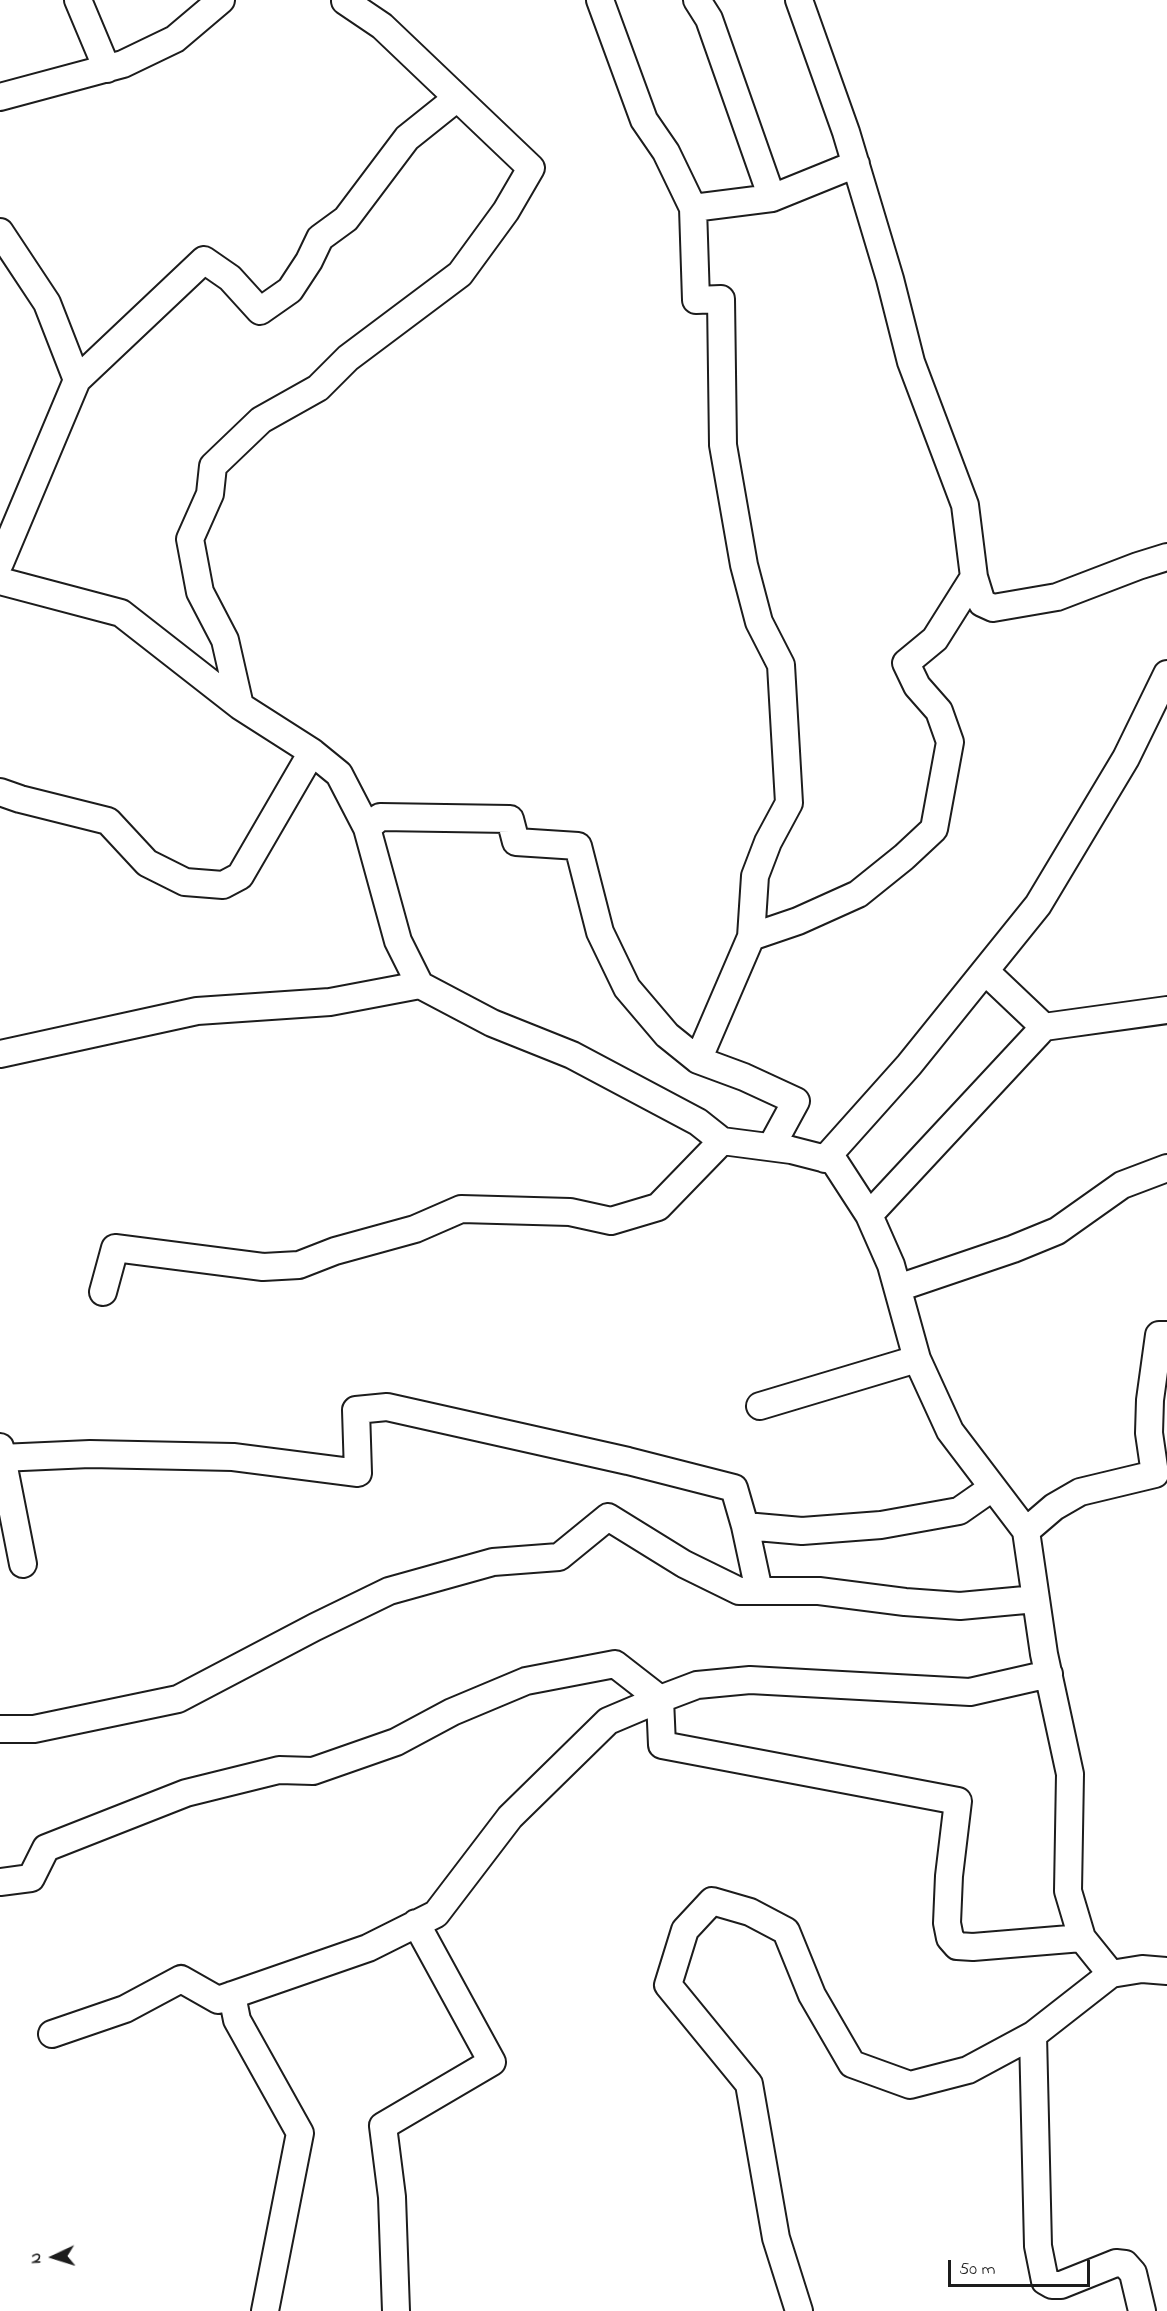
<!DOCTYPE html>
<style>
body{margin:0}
#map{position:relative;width:1167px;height:2311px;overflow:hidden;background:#fff;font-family:"Indie Flower",sans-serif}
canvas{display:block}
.north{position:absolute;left:24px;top:2227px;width:60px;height:60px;-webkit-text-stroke:4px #fff;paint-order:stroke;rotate:266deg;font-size:16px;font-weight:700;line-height:24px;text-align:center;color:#1c1c1c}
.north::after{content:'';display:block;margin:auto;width:21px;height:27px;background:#1c1c1c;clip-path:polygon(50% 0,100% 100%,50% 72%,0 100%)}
.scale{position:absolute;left:948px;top:2260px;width:142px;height:27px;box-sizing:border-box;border:3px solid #1c1c1c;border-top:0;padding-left:8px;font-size:18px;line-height:21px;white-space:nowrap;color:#1c1c1c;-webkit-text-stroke:4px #fff;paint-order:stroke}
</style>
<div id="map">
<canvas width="1167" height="2311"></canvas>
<div class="north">N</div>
<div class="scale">50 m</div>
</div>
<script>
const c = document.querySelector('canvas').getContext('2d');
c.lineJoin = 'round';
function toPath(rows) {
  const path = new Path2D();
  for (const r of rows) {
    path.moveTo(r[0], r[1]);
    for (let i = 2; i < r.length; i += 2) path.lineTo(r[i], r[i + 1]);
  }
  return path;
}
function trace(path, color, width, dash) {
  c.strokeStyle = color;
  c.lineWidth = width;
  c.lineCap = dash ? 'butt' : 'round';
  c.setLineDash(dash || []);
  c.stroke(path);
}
const minor = toPath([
 [78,0,107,69],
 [600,0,644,120,666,152,693,208,772,198],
 [697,0,709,19,772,198,856,164],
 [799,0,846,132,890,279,911,362,965,505,974,577,982,603,993,608,1057,597,1138,566,1167,557],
 [0,97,123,64,175,39,221,0],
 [693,208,696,300,721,299,723,445,744,565,759,622,781,665,789,803,768,842,755,876,751,937,698,1060],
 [0,232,47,303,77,380,0,563],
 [77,380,204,260,230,278,260,311,290,290,309,261,320,238,346,219,407,138,457,98],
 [0,581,121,613,240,706,312,752],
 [240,706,225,640,200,592,190,539,210,494,213,466,261,420,318,388,348,358,460,274,506,211,531,168,382,26,345,1],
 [0,792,20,799,108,821,147,863,185,882,223,885,240,876,312,752,339,774,367,828,398,941,420,985,492,1023,572,1055,698,1122,722,1141,791,1150,834,1161,869,1215,891,1265,917,1359,950,1431,1026,1531,1044,1654,1070,1774,1068,1891,1082,1938,1111,1974,1142,1969,1167,1971],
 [367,828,380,817,510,819,516,842,578,846,600,932,627,988,667,1035,698,1060,744,1077,796,1101,771,1147],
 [751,937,798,921,858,894,904,857,934,829,950,742,939,711,917,686,906,663,935,639,974,577],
 [985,971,1044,1027],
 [0,1054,197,1011,330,1002,420,985],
 [825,1159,909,1065,1038,905,1126,758,1167,674],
 [869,1215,1044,1027,1167,1010],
 [898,1288,1013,1249,1057,1231,1122,1185,1167,1168],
 [103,1292,115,1248,263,1267,299,1265,335,1251,415,1229,461,1209,570,1212,611,1221,658,1207,722,1141],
 [760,1406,917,1359],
 [0,1447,23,1564],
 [0,1458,90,1454,233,1457,358,1473,356,1410,387,1407,628,1461,734,1488,745,1526],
 [1026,1531,1054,1507,1080,1492,1155,1474,1149,1433,1150,1400,1159,1335,1167,1335],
 [759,1591,745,1526,802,1531,881,1525,959,1511,992,1488],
 [0,1729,34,1729,178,1699,315,1627,389,1591,493,1562,559,1557,608,1517,684,1564,739,1591,819,1591,905,1602,960,1606,1036,1599],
 [0,1882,31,1878,46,1848,186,1793,279,1770,313,1771,396,1742,452,1712,526,1681,615,1664,660,1699,697,1685,750,1680,970,1692,1049,1674],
 [232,1995,237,2020,300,2133,265,2311],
 [52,2034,125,2009,181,1979,218,2000,368,1948,436,1914,510,1817,608,1721,660,1699,662,1745,958,1801,949,1876,947,1923,950,1938,957,1946,973,1947,1082,1938],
 [1033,2035,1038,2246,1045,2281,1052,2285,1061,2285,1116,2263,1125,2264,1133,2273,1142,2311],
 [396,2311,392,2197,383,2126,492,2062,416,1923],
 [799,2311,776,2238,749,2084,668,1985,685,1930,712,1901,750,1912,786,1931,812,1995,852,2064,910,2085,968,2070,1033,2035,1111,1974]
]);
trace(minor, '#1c1c1c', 30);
trace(minor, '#fff', 26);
</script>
